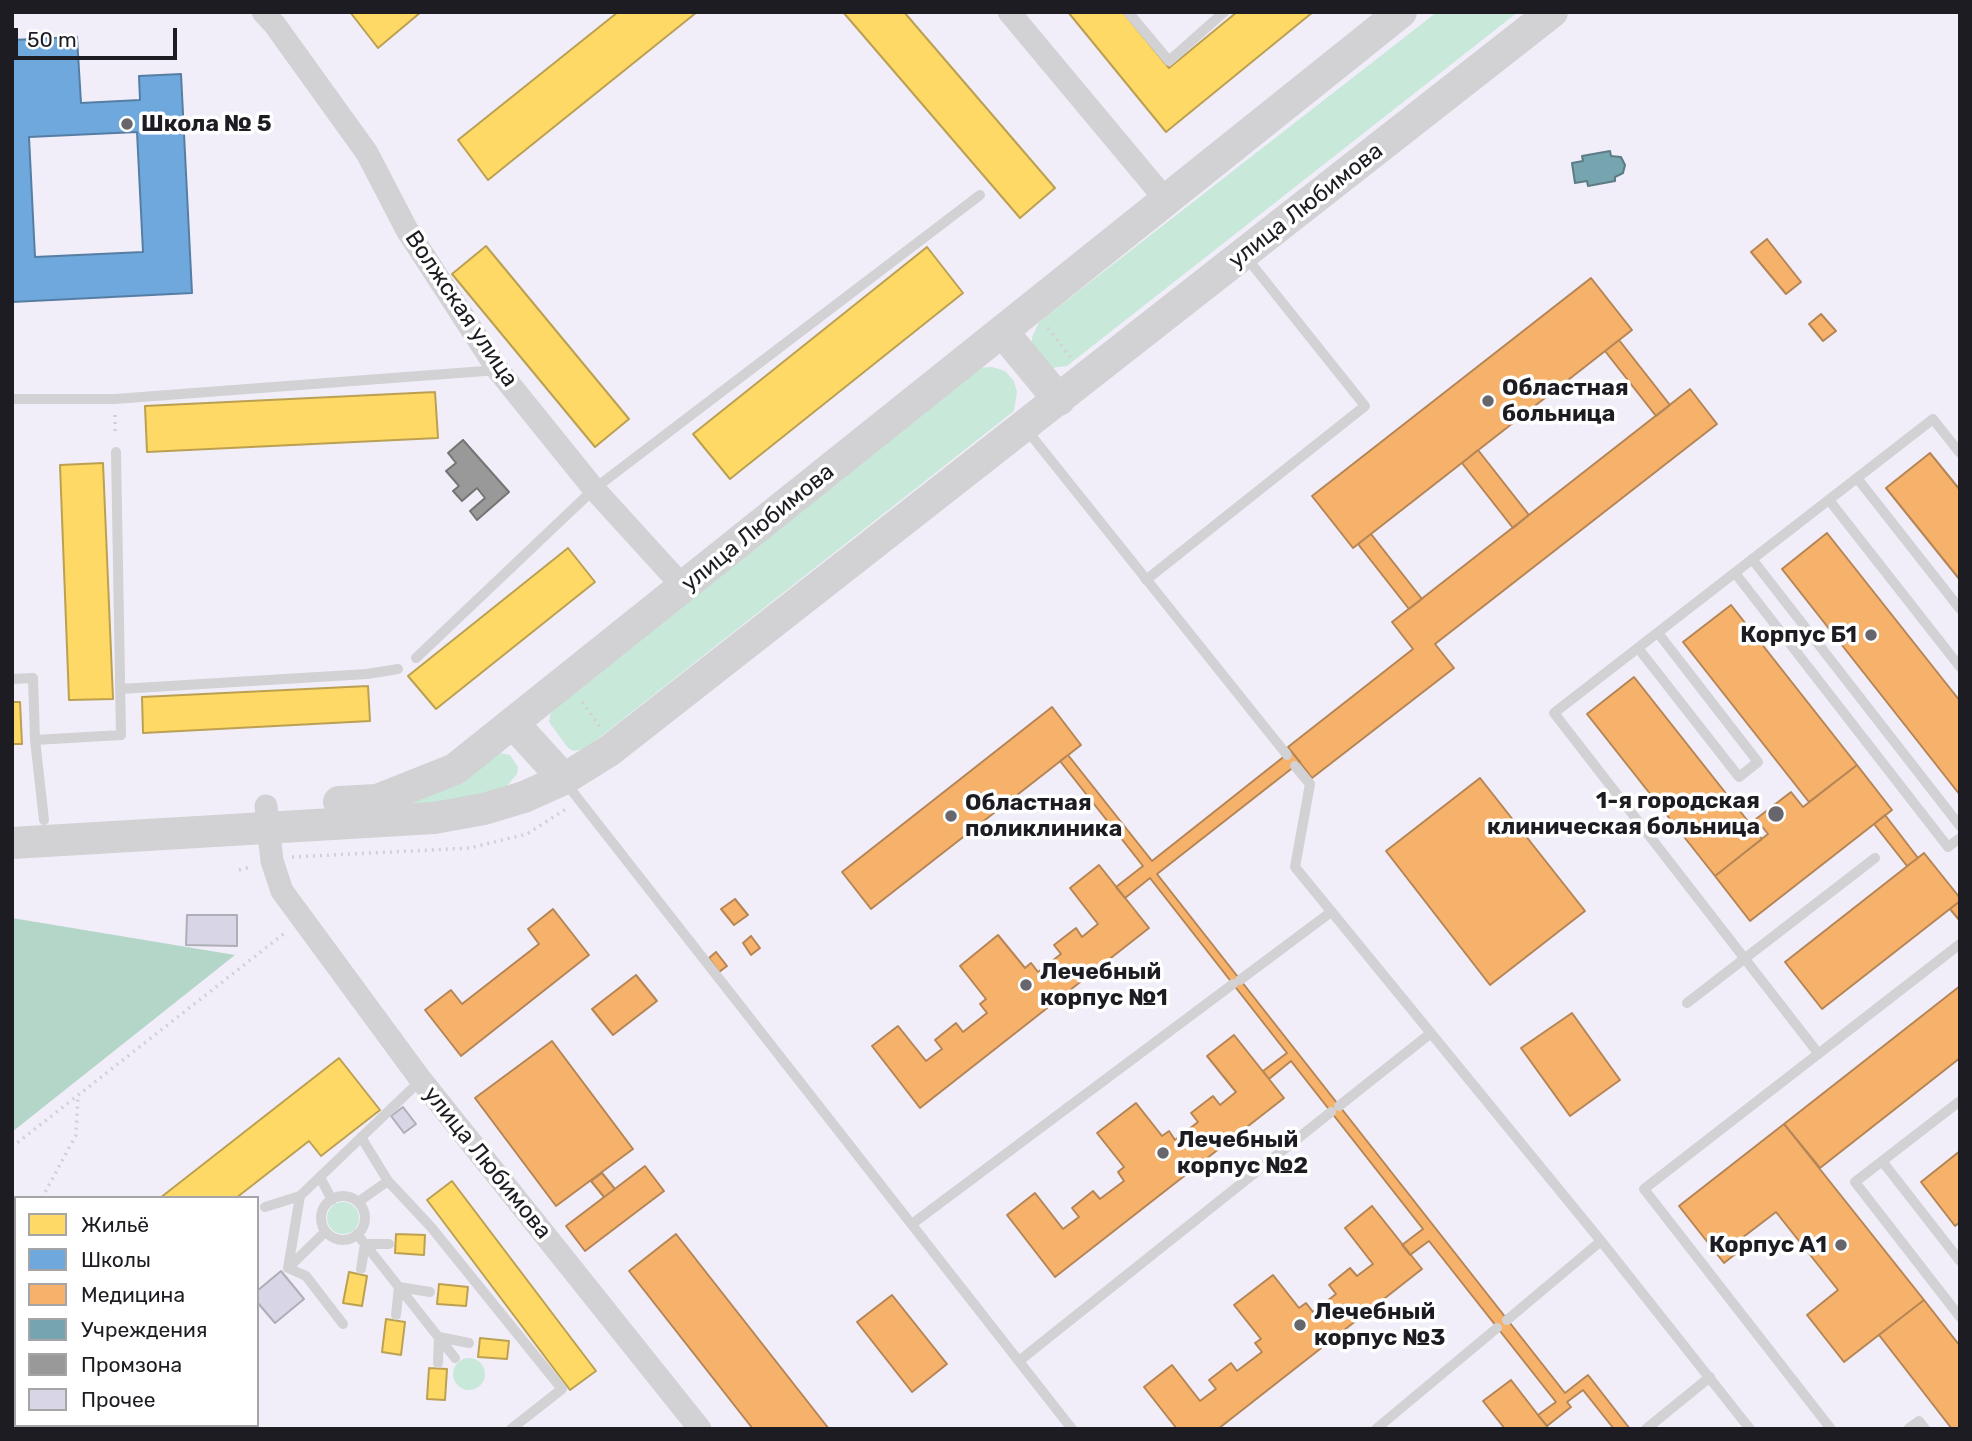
<!DOCTYPE html>
<meta charset="utf-8">
<style>
body{margin:0}
#map{position:relative;width:1972px;height:1441px;overflow:hidden;background:#f1eef9;font-family:Rubik,sans-serif}
canvas{display:block}
.frame{position:absolute;inset:0;border:14px solid #1d1c22;pointer-events:none}
.legend{position:absolute;left:14px;top:1196px;width:245px;height:231px;box-sizing:border-box;background:#fff;border:2px solid #a5a4a7;margin:0;padding:9px 12px;list-style:none;font-size:21px;color:#1d1c22}
.legend li{display:flex;align-items:center;gap:14px;height:35px}
.legend b{width:35px;border:2px solid #a5a4a7}
.scale{position:absolute;left:14px;top:28px;width:163px;height:32px;box-sizing:border-box;border:4px solid #1d1c22;border-top:0;padding-left:9px;font-size:21px;line-height:24px;white-space:nowrap;color:#1d1c22;-webkit-text-stroke:5px #fff;paint-order:stroke}
</style>
<div id="map">
<canvas width="1972" height="1441"></canvas>
<div class="frame"></div>
<ul class="legend">
<li><b style="height:19px;background:#ffd966"></b>Жильё</li>
<li><b style="height:19px;background:#6fa8dc"></b>Школы</li>
<li><b style="height:19px;background:#f6b26b"></b>Медицина</li>
<li><b style="height:19px;background:#76a5af"></b>Учреждения</li>
<li><b style="height:19px;background:#999"></b>Промзона</li>
<li><b style="height:19px;background:#d7d5e6"></b>Прочее</li>
</ul>
<div class="scale">50 m</div>
</div>
<script>
const c = document.querySelector('canvas').getContext('2d');
c.lineJoin = 'round';
function fillPath(path, color) {
  c.fillStyle = color;
  c.fill(path, 'evenodd');
}
function toPath(rows) {
  const path = new Path2D();
  for (const r of rows) {
    if (r.length === 3) {
      path.moveTo(r[0] + r[2], r[1]);
      path.arc(r[0], r[1], r[2], 0, 2 * Math.PI);
      continue;
    }
    path.moveTo(r[0], r[1]);
    for (let i = 2; i < r.length; i += 2) path.lineTo(r[i], r[i + 1]);
  }
  return path;
}
function trace(path, color, width, dash) {
  c.strokeStyle = color;
  c.lineWidth = width;
  c.lineCap = dash ? 'butt' : 'round';
  c.setLineDash(dash || []);
  c.stroke(path);
}
function write(font, color, halo, rows, align = 'center') {
  c.font = font + ' Rubik,sans-serif';
  c.lineWidth = 7;
  c.setLineDash([]);
  c.textBaseline = 'middle';
  c.strokeStyle = halo;
  c.fillStyle = color;
  for (const [text, x, y, turn = 0] of rows) {
    c.save();
    c.translate(x, y);
    c.rotate((+turn || 0) * Math.PI / 180);
    c.textAlign = isNaN(turn) ? turn : align;
    if (halo) c.strokeText(text, 0, 0);
    c.fillText(text, 0, 0);
    c.restore();
  }
}
fillPath(toPath([
 [1437,12,1518,12,1067,366,1051,368,1032,353,1032,337,1039,322],
 [992,367,1005,371,1014,381,1017,392,1014,411,585,749,573,751,568,748,549,722,550,715,554,708,980,368],
 [501,753,510,755,518,767,517,774,505,788,495,794,400,808,492,755],
 [343,1218,16],
 [469,1374,16]
]), '#c8e8da');
fillPath(toPath([
 [12,918,235,955,12,1132],
 [16,1199,16,1425,256,1425,260,1429,12,1429,12,1202]
]), '#b3d6c8');
const homes = toPath([
 [350,12,421,12,378,48,350,12],
 [618,12,697,12,488,180,458,140,618,12],
 [843,12,904,12,1055,188,1020,218,843,12],
 [1068,12,1123,12,1169,68,1237,12,1313,12,1166,132,1068,12],
 [486,246,629,419,595,447,452,274,486,246],
 [927,247,963,293,730,479,693,434,927,247],
 [435,392,438,438,147,452,145,406,435,392],
 [103,463,113,699,69,700,60,465,103,463],
 [568,548,595,582,436,709,408,676,568,548],
 [368,686,370,721,143,733,142,697,368,686],
 [12,702,20,702,22,744,12,744,12,702],
 [339,1058,380,1110,321,1156,309,1141,236,1198,160,1198,339,1058],
 [452,1181,596,1371,570,1390,427,1200,452,1181],
 [396,1234,425,1235,424,1255,395,1253,396,1234],
 [349,1272,367,1276,362,1306,343,1303,349,1272],
 [439,1284,468,1287,466,1306,437,1304,439,1284],
 [386,1319,405,1322,401,1355,382,1352,386,1319],
 [480,1338,509,1341,507,1359,478,1357,480,1338],
 [429,1368,447,1369,445,1400,427,1399,429,1368]
]);
fillPath(homes, '#ffd966');
trace(homes, '#bba052', 2);
const schools = toPath([
 [77,37,81,103,140,100,139,76,181,74,192,293,12,302,12,40,77,37],
 [137,132,143,252,35,257,29,137,137,132]
]);
fillPath(schools, '#6fa8dc');
trace(schools, '#567ea4', 2);
const health = toPath([
 [1767,239,1801,282,1786,294,1751,252,1767,239],
 [1591,278,1632,330,1353,548,1312,496,1591,278],
 [1821,314,1836,331,1823,341,1809,324,1821,314],
 [1619,340,1670,405,1656,416,1605,351,1619,340],
 [1690,389,1717,424,1435,644,1454,668,1312,778,1288,747,1413,649,1392,622,1690,389],
 [1478,450,1529,515,1513,528,1462,463,1478,450],
 [1930,453,1960,490,1960,580,1886,488,1930,453],
 [1827,533,1960,701,1960,795,1782,569,1827,533],
 [1371,534,1422,599,1409,609,1358,544,1371,534],
 [1731,605,1857,765,1809,802,1683,642,1731,605],
 [1634,677,1762,839,1715,876,1587,714,1634,677],
 [1052,707,1081,745,871,909,842,872,1052,707],
 [1291,751,1300,762,1157,874,1565,1393,1588,1375,1630,1429,1614,1429,1583,1390,1567,1402,1571,1407,1547,1426,1538,1415,1556,1402,1429,1241,1410,1255,1402,1245,1423,1229,1291,1061,1269,1079,1263,1071,1287,1053,1150,878,1125,898,1116,887,1143,866,1060,761,1068,755,1152,861,1291,751],
 [1857,765,1892,810,1750,921,1715,876,1768,834,1756,819,1791,792,1803,807,1857,765],
 [1480,778,1585,911,1490,985,1386,851,1480,778],
 [1885,815,1918,858,1907,866,1874,824,1885,815],
 [1924,853,1960,898,1960,901,1822,1009,1785,962,1924,853],
 [1099,865,1149,928,920,1108,872,1046,898,1026,926,1061,942,1049,935,1040,956,1023,963,1032,987,1013,980,1004,986,999,960,966,998,935,1025,968,1031,963,1038,972,1061,954,1054,945,1076,928,1082,937,1098,924,1070,888,1099,865],
 [735,899,748,915,734,925,721,909,735,899],
 [1960,901,1960,921,1950,909,1960,901],
 [553,909,589,955,461,1056,425,1010,451,990,462,1004,539,944,528,929,553,909],
 [751,936,760,948,751,955,743,943,751,936],
 [716,952,727,966,719,972,709,958,716,952],
 [636,975,657,1001,613,1035,592,1009,636,975],
 [1960,986,1960,1058,1820,1168,1784,1124,1960,986],
 [1572,1013,1620,1080,1570,1116,1521,1048,1572,1013],
 [1234,1035,1284,1098,1055,1277,1007,1215,1035,1193,1063,1229,1079,1217,1072,1208,1093,1191,1100,1199,1124,1181,1118,1172,1124,1167,1097,1133,1136,1103,1162,1136,1169,1131,1175,1140,1198,1122,1191,1113,1213,1096,1220,1105,1236,1092,1207,1056,1234,1035],
 [552,1041,633,1149,556,1206,475,1098,552,1041],
 [1784,1124,1924,1300,1844,1362,1807,1315,1838,1290,1776,1212,1738,1241,1743,1248,1724,1263,1679,1206,1784,1124],
 [1960,1151,1960,1222,1955,1226,1921,1182,1960,1151],
 [645,1166,664,1191,585,1251,566,1226,645,1166],
 [602,1173,615,1189,604,1197,591,1181,602,1173],
 [1372,1206,1422,1269,1218,1429,1177,1429,1144,1387,1172,1365,1200,1401,1216,1389,1209,1380,1231,1363,1237,1371,1262,1352,1255,1343,1261,1339,1234,1305,1273,1275,1299,1308,1306,1303,1313,1312,1336,1294,1329,1285,1350,1268,1357,1276,1373,1264,1345,1228,1372,1206],
 [676,1234,829,1429,753,1429,629,1271,676,1234],
 [892,1295,947,1364,912,1392,857,1322,892,1295],
 [1924,1300,1960,1346,1960,1429,1952,1429,1879,1335,1924,1300],
 [1511,1380,1538,1415,1549,1429,1505,1429,1483,1401,1511,1380]
]);
fillPath(health, '#f6b26b');
trace(health, '#b58555', 2);
const public = toPath([
 [1610,151,1611,156,1621,157,1625,165,1623,173,1615,177,1615,181,1588,186,1587,181,1575,183,1572,163,1583,161,1582,156,1610,151]
]);
fillPath(public, '#76a5af');
trace(public, '#5b7c85', 2);
const industry = toPath([
 [463,440,509,492,477,520,470,511,485,498,477,488,462,501,453,491,459,486,446,471,456,463,448,453,463,440]
]);
fillPath(industry, '#999');
trace(industry, '#747475', 2);
const building = toPath([
 [187,915,237,915,237,946,186,945,187,915],
 [403,1107,416,1124,404,1133,391,1116,403,1107],
 [281,1271,304,1299,275,1323,257,1302,257,1291,281,1271]
]);
fillPath(building, '#d7d5e6');
trace(building, '#afaeb6', 2);
trace(toPath([
 [1048,328,1071,358],
 [115,415,115,436],
 [582,702,600,727],
 [292,857,470,848,527,834,566,809],
 [239,870,251,867],
 [12,1147,286,932],
 [42,1198,76,1135,78,1096],
 [12,1250,16,1247],
 [147,1425,150,1429]
]), '#d1d0d4', 3.5, [2, 5]);
trace(toPath([
 [1128,12,1169,61,1224,12],
 [12,399,115,399,498,370],
 [1026,429,1287,755],
 [1857,478,1960,609],
 [1829,500,1960,667],
 [1752,559,1960,826],
 [1735,573,1948,847,1960,838],
 [1146,580,1365,406,1246,257],
 [1638,648,1739,777,1758,762,1658,633],
 [416,658,594,489,980,195],
 [12,679,33,678,35,740,44,820],
 [120,689,367,674,398,669],
 [35,740,121,735,116,452],
 [1295,766,1310,784,1295,867,1601,1241,1750,1429],
 [565,782,1072,1429],
 [1240,980,1331,912],
 [1687,1003,1875,858],
 [1818,1053,1554,713,1933,419,1960,453],
 [1960,1101,1855,1182,1960,1317],
 [1339,1106,1431,1033],
 [361,1137,388,1181,431,1227,562,1389,511,1429],
 [1882,1161,1960,1261],
 [320,1177,332,1200],
 [300,1196,288,1268,306,1276,343,1324],
 [343,1218,22],
 [358,1202,388,1181],
 [265,1207,300,1196,421,1080],
 [912,1224,1233,984],
 [357,1234,455,1358],
 [288,1268,325,1232],
 [361,1269,365,1244,389,1244],
 [396,1315,399,1287,430,1292],
 [1507,1320,1601,1241],
 [1019,1361,1331,1112],
 [438,1363,439,1337,469,1343],
 [1376,1429,1497,1328],
 [1646,1429,1710,1377],
 [1831,1429,1644,1189,1960,944],
 [1908,1429,1919,1421,1925,1429]
]), '#d2d1d4', 10);
trace(toPath([
 [263,12,275,25,367,153,407,230,498,370,594,489,676,579,682,589],
 [1009,12,1166,200],
 [266,806,272,861,282,891,421,1080,700,1429]
]), '#d2d1d4', 23);
trace(toPath([
 [1002,331,1059,400],
 [513,723,564,779],
 [339,802,377,800,455,769,1401,12],
 [12,843,434,818,484,809,524,797,564,779,609,751,1552,12]
]), '#d2d1d4', 32);
for (const [x, y, r, color] of [
 [127,124,7,"#67666d"],
 [1488,401,7,"#67666d"],
 [1871,635,7,"#67666d"],
 [1776,814,9,"#67666d"],
 [951,816,7,"#67666d"],
 [1026,985,7,"#67666d"],
 [1163,1153,7,"#67666d"],
 [1841,1245,7,"#67666d"],
 [1300,1325,7,"#67666d"]
]) {
  const dot = new Path2D();
  dot.arc(x, y, r, 0, 2 * Math.PI);
  c.fillStyle = color;
  c.fill(dot);
  trace(dot, '#fff', 2.5);
}
write('bold 23px', '#1d1c22', '#fff', [
 ["Школа № 5",141,124],
 ["Областная",1502,388],
 ["больница",1502,414],
 ["Корпус Б1",1857,635,"right"],
 ["1-я городская",1760,801,"right"],
 ["клиническая больница",1760,827,"right"],
 ["Областная",965,803],
 ["поликлиника",965,829],
 ["Лечебный",1040,972],
 ["корпус №1",1040,998],
 ["Лечебный",1177,1140],
 ["корпус №2",1177,1166],
 ["Корпус А1",1827,1245,"right"],
 ["Лечебный",1314,1312],
 ["корпус №3",1314,1338]
], 'left');
write('23px', '#1d1c22', '#fff', [
 ["улица Любимова",1306,206,-38],
 ["Волжская улица",461,309,56],
 ["улица Любимова",758,528,-39],
 ["улица Любимова",487,1163,51]
]);
</script>
